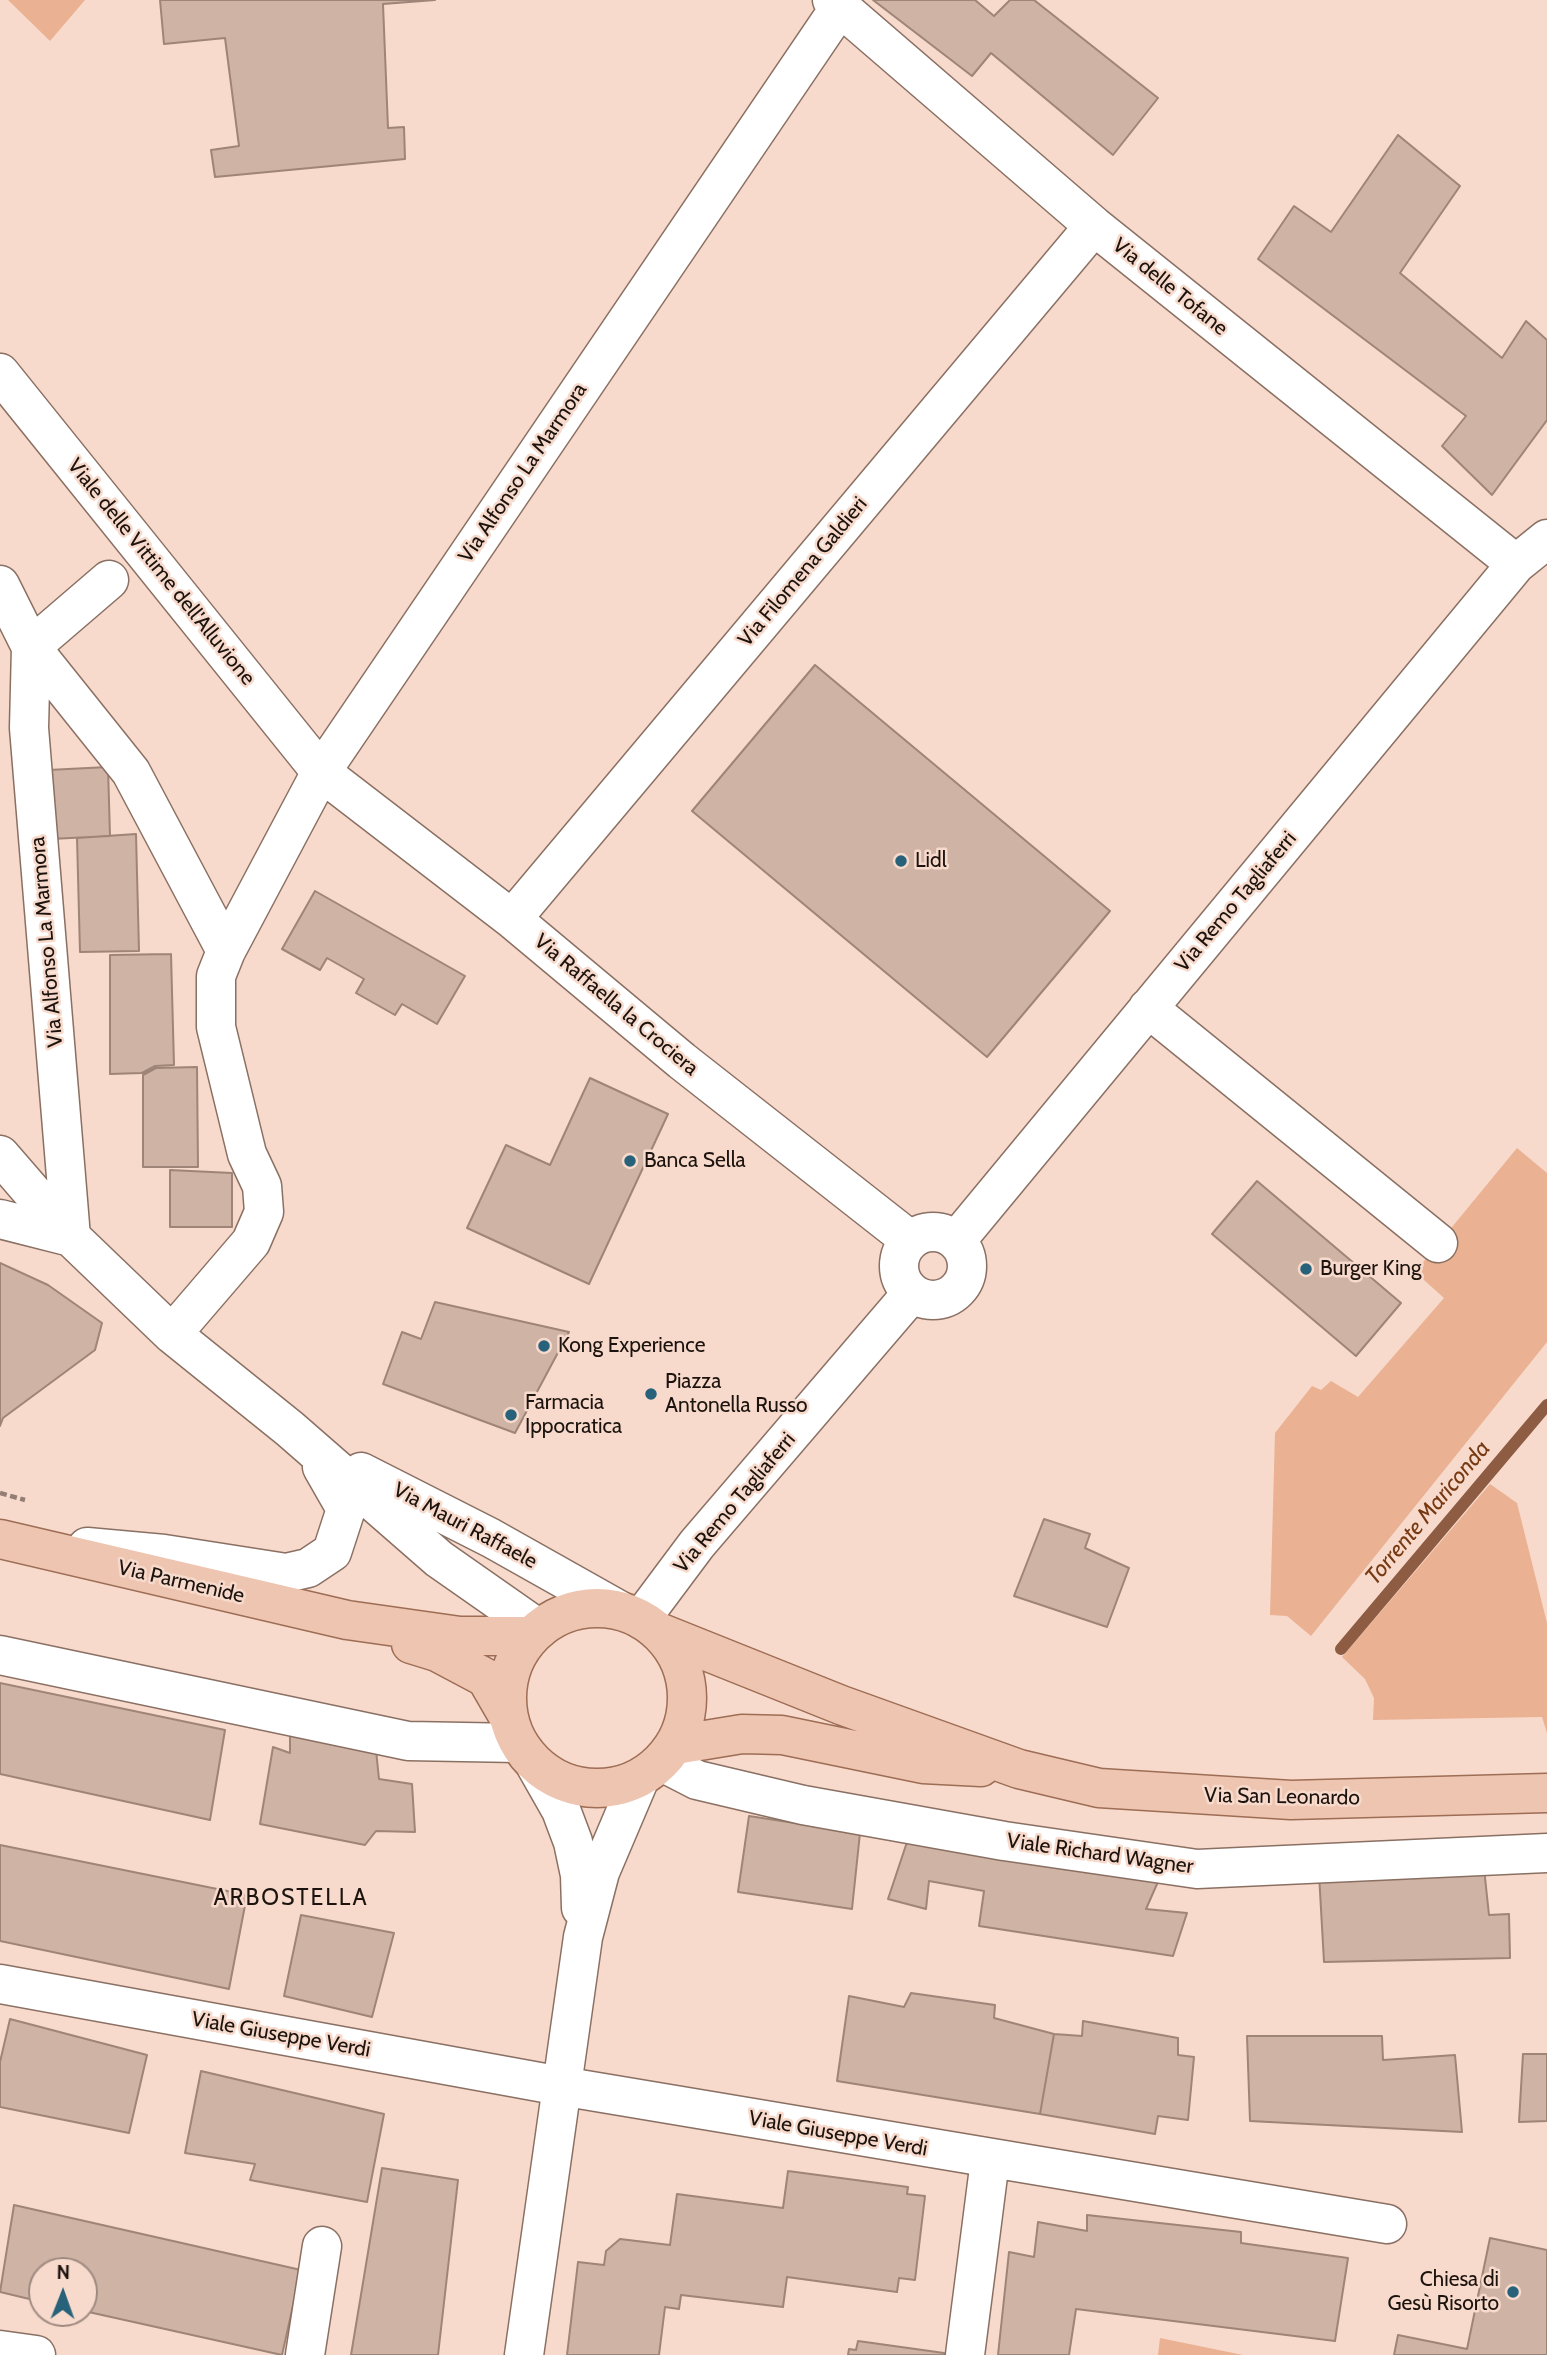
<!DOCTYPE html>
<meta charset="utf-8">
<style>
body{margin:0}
#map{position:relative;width:1547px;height:2355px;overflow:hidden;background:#f7dacc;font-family:Cabin,sans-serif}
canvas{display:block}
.north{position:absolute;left:28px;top:2257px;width:70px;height:70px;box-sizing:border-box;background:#f7dacc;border:2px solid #9f8a80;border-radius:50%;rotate:1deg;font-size:19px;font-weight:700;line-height:28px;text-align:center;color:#1c130e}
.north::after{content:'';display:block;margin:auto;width:24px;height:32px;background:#27627a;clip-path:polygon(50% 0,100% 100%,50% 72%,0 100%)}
</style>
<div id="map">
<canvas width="1547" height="2355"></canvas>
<div class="north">N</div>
</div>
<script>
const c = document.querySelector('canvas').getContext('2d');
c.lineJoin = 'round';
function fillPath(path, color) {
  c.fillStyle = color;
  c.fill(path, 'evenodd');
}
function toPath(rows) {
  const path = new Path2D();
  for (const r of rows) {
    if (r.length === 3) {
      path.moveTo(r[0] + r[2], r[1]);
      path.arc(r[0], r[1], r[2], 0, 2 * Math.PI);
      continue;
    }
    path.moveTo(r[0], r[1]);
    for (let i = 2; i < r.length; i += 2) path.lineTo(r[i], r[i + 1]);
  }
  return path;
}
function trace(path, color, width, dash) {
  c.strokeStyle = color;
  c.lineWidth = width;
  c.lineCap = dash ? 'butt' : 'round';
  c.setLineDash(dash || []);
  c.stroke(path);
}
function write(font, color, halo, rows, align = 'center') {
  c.font = font + ' Cabin,sans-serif';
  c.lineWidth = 5;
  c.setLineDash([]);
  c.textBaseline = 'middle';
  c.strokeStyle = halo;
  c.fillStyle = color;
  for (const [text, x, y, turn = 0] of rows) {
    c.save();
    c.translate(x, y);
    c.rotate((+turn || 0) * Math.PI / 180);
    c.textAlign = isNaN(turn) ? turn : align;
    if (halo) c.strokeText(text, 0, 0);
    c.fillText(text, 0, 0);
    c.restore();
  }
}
fillPath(toPath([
 [8,0,85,0,50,41],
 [1517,1148,1547,1173,1547,1342,1311,1636,1287,1616,1270,1615,1275,1433,1312,1386,1321,1390,1331,1381,1358,1397,1444,1298,1415,1272],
 [1490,1484,1517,1503,1547,1623,1547,1733,1542,1717,1373,1720,1374,1698,1365,1679,1342,1657],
 [1160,2338,1243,2355,1158,2355]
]), '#eab193');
trace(toPath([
 [1341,1649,1547,1405]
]), '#8d5c43', 12);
const building = toPath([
 [160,0,435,0,383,4,388,128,404,127,405,159,215,177,211,150,239,146,225,38,164,44,160,0],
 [873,0,975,0,994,16,1010,0,1034,0,1158,98,1113,155,991,53,972,76,873,0],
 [1398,135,1460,186,1400,273,1502,358,1526,321,1547,340,1547,420,1492,495,1442,446,1466,416,1258,259,1294,206,1331,232,1398,135],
 [815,665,1110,911,987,1057,692,811,815,665],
 [108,767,110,836,51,839,48,770,108,767],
 [136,834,139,951,80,952,77,838,136,834],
 [315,891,465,976,437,1024,402,1004,395,1015,356,993,364,979,327,958,320,970,282,949,315,891],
 [171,954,174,1065,155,1066,142,1073,110,1074,110,955,171,954],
 [197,1067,198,1167,143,1167,143,1075,156,1068,197,1067],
 [590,1078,668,1114,589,1284,467,1228,506,1145,550,1165,590,1078],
 [170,1170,232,1173,232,1227,170,1227,170,1170],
 [1257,1181,1401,1303,1356,1356,1212,1234,1257,1181],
 [0,1263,48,1285,102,1323,95,1350,3,1418,0,1426,0,1263],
 [435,1302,569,1332,515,1433,383,1384,402,1332,421,1339,435,1302],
 [1044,1519,1090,1534,1085,1548,1129,1568,1107,1627,1014,1596,1044,1519],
 [0,1683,225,1730,210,1820,0,1774,0,1683],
 [290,1732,376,1750,379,1779,412,1784,415,1832,376,1831,365,1845,260,1824,273,1747,290,1753,290,1732],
 [749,1816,860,1833,852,1909,738,1892,749,1816],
 [910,1833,1161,1875,1146,1909,1187,1913,1173,1956,979,1926,984,1891,929,1881,926,1909,888,1899,910,1833],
 [0,1845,247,1895,229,1989,0,1941,0,1845],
 [1484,1868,1489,1915,1509,1914,1510,1958,1324,1962,1319,1874,1484,1868],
 [301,1915,394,1933,372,2017,284,1996,301,1915],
 [911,1993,995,2005,994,2018,1054,2034,1040,2114,837,2081,849,1996,904,2007,911,1993],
 [10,2019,147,2055,129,2133,0,2107,0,2062,10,2019],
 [1083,2021,1178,2038,1178,2055,1194,2057,1188,2120,1158,2116,1155,2134,1040,2114,1054,2034,1082,2036,1083,2021],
 [1247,2036,1382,2036,1383,2060,1455,2055,1462,2132,1250,2121,1247,2036],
 [1523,2054,1547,2054,1547,2121,1519,2122,1523,2054],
 [201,2071,384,2114,367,2202,250,2180,255,2164,185,2153,201,2071],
 [382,2168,458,2180,438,2355,351,2355,382,2168],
 [788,2171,908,2187,907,2194,925,2196,915,2280,899,2278,897,2292,787,2277,783,2307,681,2295,679,2309,665,2307,659,2355,567,2355,578,2262,604,2265,606,2251,620,2239,670,2245,677,2194,783,2208,788,2171],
 [14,2205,301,2270,282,2355,84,2311,84,2271,42,2271,42,2302,0,2292,14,2205],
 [1087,2215,1241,2232,1241,2243,1348,2258,1335,2341,1076,2309,1069,2355,998,2355,1009,2252,1034,2257,1038,2222,1087,2231,1087,2215],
 [1490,2238,1547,2250,1547,2355,1394,2355,1398,2335,1467,2349,1490,2238],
 [858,2341,944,2353,944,2355,848,2355,849,2349,856,2350,858,2341]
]);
fillPath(building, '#cfb3a5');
trace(building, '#9f8577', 2);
const minor = toPath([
 [832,0,1094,226,1516,564],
 [0,373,321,772,512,919,682,1061,910,1240],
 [109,580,31,647,131,772,226,951],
 [0,585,31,647,29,728,71,1237],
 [512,919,1094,226],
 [1148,1008,1438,1243],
 [0,1155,71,1237,172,1334,290,1429,439,1559,539,1629],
 [0,1219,71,1237],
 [933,1266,34],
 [956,1241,1516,564,1547,539],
 [172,1334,251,1242,264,1212,262,1186,247,1154,216,1027,216,976,226,951,321,772,840,7],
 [361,1472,491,1538,619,1610],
 [87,1547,164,1554,286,1573,308,1568,332,1552,346,1509,322,1467],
 [641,1619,697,1544,912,1293],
 [0,1655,408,1741,518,1743],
 [662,1762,697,1780,803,1805,1004,1841,1197,1869,1547,1853],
 [536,1766,561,1810,573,1842,580,1875,581,1908],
 [0,1984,561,2086,1387,2224],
 [0,2350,36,2355],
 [305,2355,322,2246],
 [524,2355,583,1937,600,1872,640,1778],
 [965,2355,990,2160]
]);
const major = toPath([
 [0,1539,347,1620,460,1636,531,1636],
 [597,1698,90],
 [661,1633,841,1705,1019,1769,1099,1788,1291,1800,1547,1793],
 [411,1644,437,1652,486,1678,508,1716],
 [675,1745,742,1734,782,1735,923,1764,981,1767]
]);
trace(minor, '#8a7063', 41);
trace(major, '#9d6d55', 41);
trace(toPath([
 [0,1493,25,1500]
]), '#927e74', 4.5, [7, 3.5]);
trace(minor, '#fff', 38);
trace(major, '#eec5b0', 38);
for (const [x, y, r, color] of [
 [901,861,7,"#27627a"],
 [630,1161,7,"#27627a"],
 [1306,1269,7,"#27627a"],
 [544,1346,7,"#27627a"],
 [651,1394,7,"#27627a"],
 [511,1415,7,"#27627a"],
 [1513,2292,7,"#27627a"]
]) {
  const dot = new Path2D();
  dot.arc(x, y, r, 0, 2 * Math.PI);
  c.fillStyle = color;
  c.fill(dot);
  trace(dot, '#f7dacc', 2.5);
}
write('21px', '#1c130e', '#f7dacc', [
 ["Via delle Tofane",1170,287,39],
 ["Via Alfonso La Marmora",523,473,-56],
 ["Viale delle Vittime dell'Alluvione",161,572,51],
 ["Via Filomena Galdieri",803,572,-50],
 ["Via Remo Tagliaferri",1236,902,-50],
 ["Via Alfonso La Marmora",47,942,-95],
 ["Via Raffaella la Crociera",616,1005,40],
 ["Via Remo Tagliaferri",735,1503,-50],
 ["Via Mauri Raffaele",465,1526,28],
 ["Via Parmenide",181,1582,13],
 ["Via San Leonardo",1282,1797,1],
 ["Viale Richard Wagner",1100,1854,8],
 ["Viale Giuseppe Verdi",281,2035,10],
 ["Viale Giuseppe Verdi",838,2134,10]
]);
write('21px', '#1c130e', '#f7dacc', [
 ["Lidl",915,861],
 ["Banca Sella",644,1161],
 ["Burger King",1320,1269],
 ["Kong Experience",558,1346],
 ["Piazza",665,1382],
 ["Antonella Russo",665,1406],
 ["Farmacia",525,1403],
 ["Ippocratica",525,1427],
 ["Chiesa di",1499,2280,"right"],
 ["Gesù Risorto",1499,2304,"right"]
], 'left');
write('italic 23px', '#773912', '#f7dacc', [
 ["Torrente Mariconda",1428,1513,-50]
]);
c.letterSpacing = '2px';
write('23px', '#1c130e', '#f7dacc', [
 ["ARBOSTELLA",291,1898]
]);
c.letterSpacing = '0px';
</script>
